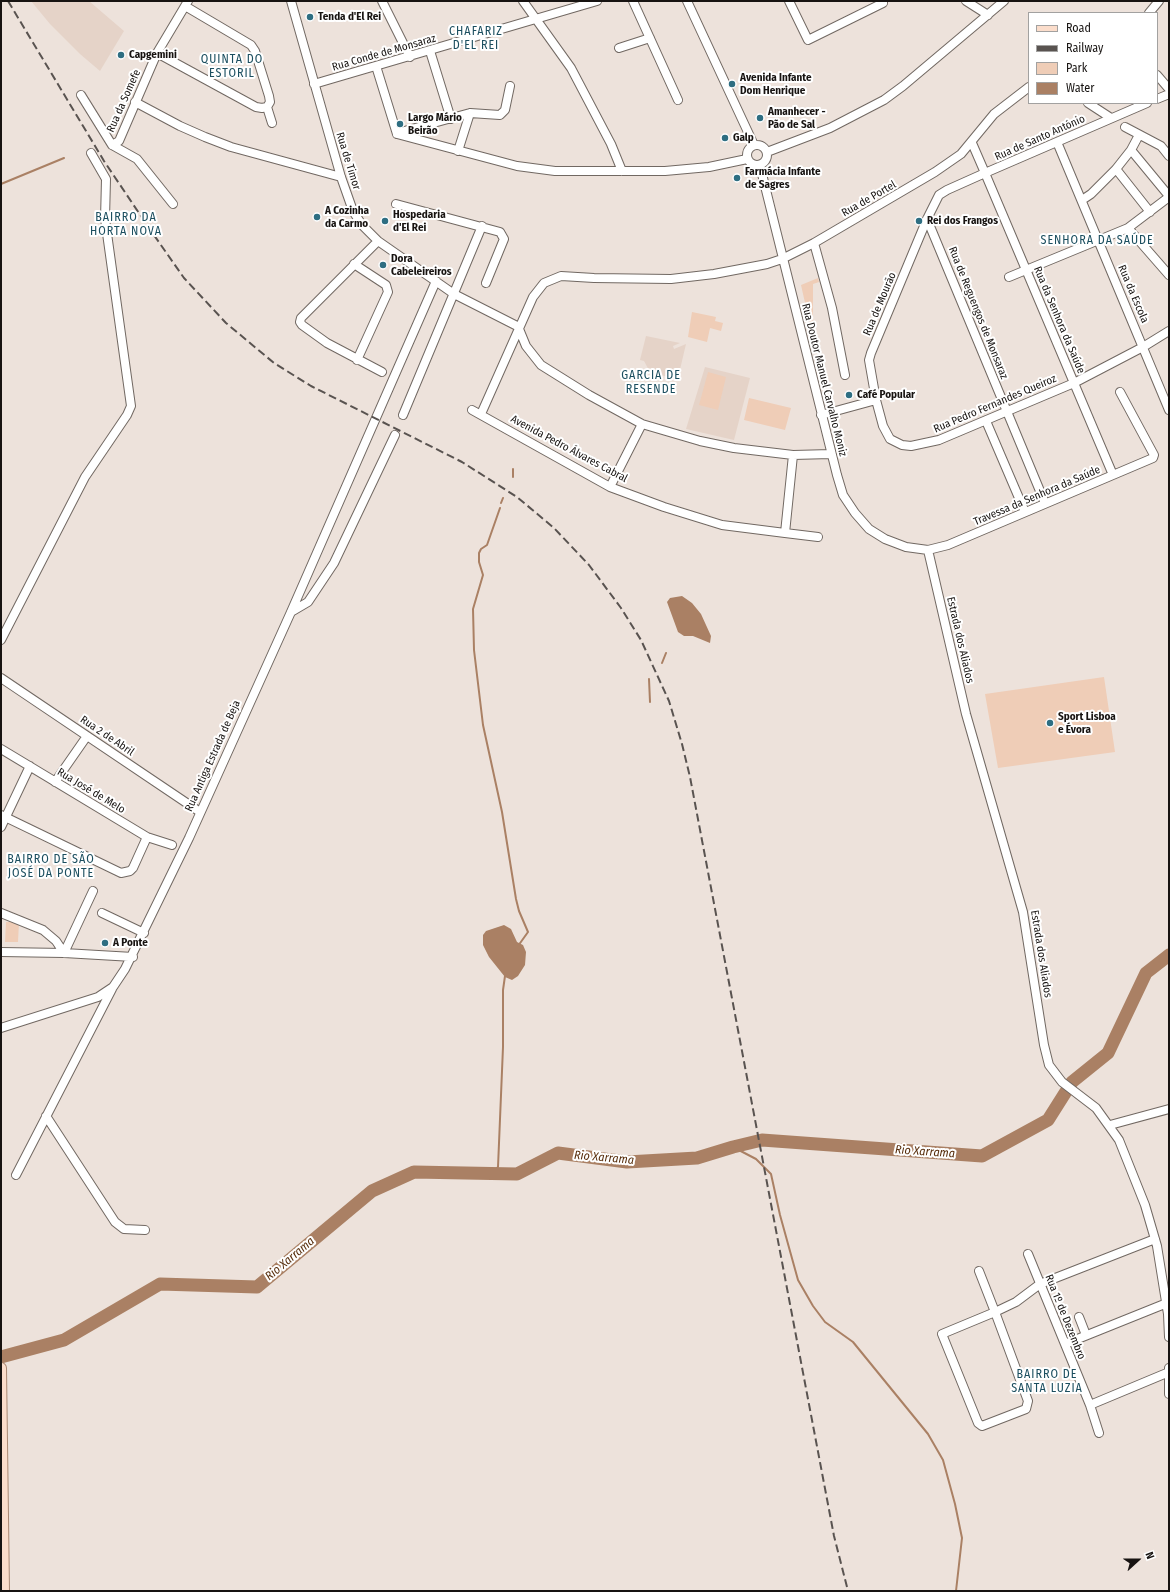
<!DOCTYPE html>
<meta charset="utf-8">
<style>
body{margin:0}
#map{position:relative;width:1170px;height:1592px;overflow:hidden;background:#ede2db;font-family:"Fira Sans Condensed",sans-serif}
canvas{display:block}
.frame{position:absolute;inset:0;border:2px solid #171311;pointer-events:none}
.legend{position:absolute;left:1028px;top:12px;width:130px;height:92px;box-sizing:border-box;background:#fff;border:1px solid #a2a1a0;margin:0;padding:5px 7px;list-style:none;font-size:12px;color:#171311}
.legend li{display:flex;align-items:center;gap:8px;height:20px}
.legend b{width:20px;border:1px solid #a2a1a0}
.north{position:absolute;left:1118px;top:1540px;width:40px;height:40px;-webkit-text-stroke:3px #fff;paint-order:stroke;rotate:69deg;font-size:11px;font-weight:700;line-height:16px;text-align:center;color:#171311}
.north::after{content:'';display:block;margin:auto;width:14px;height:18px;background:#171311;clip-path:polygon(50% 0,100% 100%,50% 72%,0 100%)}
</style>
<div id="map">
<canvas width="1170" height="1592"></canvas>
<div class="frame"></div>
<ul class="legend">
<li><b style="height:5px;background:#fbddcb"></b>Road</li>
<li><b style="height:5px;background:#595350"></b>Railway</li>
<li><b style="height:11px;background:#efcdb7"></b>Park</li>
<li><b style="height:11px;background:#aa8064"></b>Water</li>
</ul>
<div class="north">N</div>
</div>
<script>
const c = document.querySelector('canvas').getContext('2d');
c.lineJoin = 'round';
function fillPath(path, color) {
  c.fillStyle = color;
  c.fill(path, 'evenodd');
}
function toPath(rows) {
  const path = new Path2D();
  for (const r of rows) {
    if (r.length === 3) {
      path.moveTo(r[0] + r[2], r[1]);
      path.arc(r[0], r[1], r[2], 0, 2 * Math.PI);
      continue;
    }
    path.moveTo(r[0], r[1]);
    for (let i = 2; i < r.length; i += 2) path.lineTo(r[i], r[i + 1]);
  }
  return path;
}
function trace(path, color, width, dash) {
  c.strokeStyle = color;
  c.lineWidth = width;
  c.lineCap = dash ? 'butt' : 'round';
  c.setLineDash(dash || []);
  c.stroke(path);
}
function write(font, color, halo, rows, align = 'center') {
  c.font = font + ' "Fira Sans Condensed",sans-serif';
  c.lineWidth = 4;
  c.setLineDash([]);
  c.textBaseline = 'middle';
  c.strokeStyle = halo;
  c.fillStyle = color;
  for (const [text, x, y, turn = 0] of rows) {
    c.save();
    c.translate(x, y);
    c.rotate((+turn || 0) * Math.PI / 180);
    c.textAlign = isNaN(turn) ? turn : align;
    if (halo) c.strokeText(text, 0, 0);
    c.fillText(text, 0, 0);
    c.restore();
  }
}
fillPath(toPath([
 [31,1,89,1,124,31,100,71,80,54,50,24],
 [646,336,680,343,673,346,674,349,686,344,678,378,651,374,644,361,640,360],
 [705,367,750,378,734,440,686,429]
]), '#e5d3c8');
fillPath(toPath([
 [818,278,819,282,813,284,813,318,812,324,810,325,801,285],
 [692,312,716,317,715,321,723,323,721,331,710,328,707,342,688,337],
 [708,372,726,377,718,410,699,405],
 [749,398,791,408,785,430,744,420],
 [1104,677,1115,752,998,768,985,694],
 [6,922,19,922,18,942,5,942]
]), '#efcdb7');
fillPath(toPath([
 [682,596,692,603,701,614,711,636,710,643,693,636,684,636,678,632,667,602,670,598],
 [504,925,511,929,517,942,523,945,526,952,525,965,518,976,512,980,505,977,489,957,483,945,483,935,486,931]
]), '#aa8064');
trace(toPath([
 [1,184,64,158],
 [513,469,513,477],
 [501,503,503,498],
 [500,508,487,545,481,549,479,553,479,562,483,575,473,609,474,650,483,725,502,812,516,899,519,911,528,932,518,946],
 [662,663,666,653],
 [649,679,650,702],
 [733,1147,756,1159,771,1174,780,1215,798,1280,813,1306,825,1322,853,1342,928,1434,943,1460,955,1504,962,1538,956,1591],
 [491,1174,498,1167,503,1047,503,990,505,976]
]), '#aa8064', 2);
trace(toPath([
 [1,1357,64,1340,160,1284,257,1287,372,1191,414,1172,517,1174,558,1153,627,1162,697,1158,733,1147,762,1140,982,1156,1048,1120,1072,1082,1108,1053,1146,973,1169,955]
]), '#aa8064', 13);
const minor = toPath([
 [291,1,341,177,353,211,362,225,378,241,454,294,519,327],
 [382,1,410,57],
 [523,1,571,68,611,144,622,171],
 [633,1,678,100],
 [687,1,754,145],
 [789,1,808,40,883,3],
 [966,1,988,15],
 [185,6,251,45,255,51,269,96,270,102,267,107,272,123],
 [1149,13,1159,1],
 [619,48,650,38],
 [430,51,451,119],
 [157,53,256,107,262,108,267,107],
 [376,66,397,134],
 [1157,75,1169,89],
 [314,84,597,1],
 [81,95,112,145,137,159,173,204],
 [1157,99,1169,94],
 [135,102,180,126,205,137,231,147,341,177],
 [1088,103,1111,118],
 [1125,127,1161,146,1169,156],
 [397,133,470,113,500,115,505,110,510,86],
 [397,134,517,166,555,171,665,171,709,167,747,159],
 [1057,142,1169,410],
 [972,143,985,173,947,190,939,195,927,219,871,353,869,360,876,400,883,426,890,439,902,445,911,446,939,440,1074,383,1143,347,1169,331],
 [757,155,10],
 [112,145,119,141,157,53,188,1],
 [1131,150,1169,196],
 [458,151,470,113],
 [767,152,830,128,884,100,903,86,1004,1],
 [760,166,837,475,843,495,855,513,869,529,885,539,906,547,928,550,948,545,1153,458,1154,455,1120,392],
 [1116,169,1150,212],
 [1082,200,1091,194,1116,169,1131,150,1139,135],
 [396,204,500,232,504,239,486,283],
 [927,219,1045,503],
 [1128,228,1169,275],
 [378,241,301,318,300,322,302,325,327,343,382,372],
 [814,243,832,308,845,375],
 [354,264,386,285,388,292,357,360],
 [1009,277,1128,228,1169,197],
 [519,329,526,346,541,365,589,395,642,424,700,441,734,448,793,455,831,454],
 [472,410,610,487,664,507,722,525,785,533,793,455],
 [481,414,533,297,544,283,561,276,594,278,671,279,714,274,767,264,782,259,814,243,935,172,961,154,994,114,1029,87],
 [403,415,482,226],
 [821,415,876,400],
 [986,421,1025,512],
 [1113,475,985,173,1147,103],
 [610,487,642,424],
 [785,533,818,537],
 [928,550,966,714,1023,912,1044,1045,1049,1065,1062,1082,1096,1108,1119,1140,1145,1205,1157,1246,1168,1314,1169,1337],
 [291,612,308,602,334,563,395,435],
 [1,640,85,477,127,415,131,406,105,219,106,179,91,153],
 [1,678,200,812],
 [1,749,147,837,172,845],
 [55,782,87,736],
 [1,815,121,873,130,871,133,868,147,837],
 [1,827,30,766],
 [1,913,43,930,56,941,64,953],
 [102,913,144,933],
 [1,952,64,953,133,957],
 [64,953,93,891],
 [1,1028,98,997,113,987,125,969,189,838,291,612,436,281],
 [46,1116,115,1222,124,1229,145,1230],
 [1110,1125,1169,1109],
 [16,1175,112,989],
 [1028,1254,1090,1405,1099,1433],
 [979,1271,995,1312,1028,1401,1026,1409,982,1426,978,1423,942,1334,995,1312,1016,1302,1040,1284,1155,1239],
 [1079,1317,1086,1335],
 [1065,1344,1167,1303],
 [1169,1368,1169,1394],
 [1090,1405,1169,1372]
]);
const major = toPath([
 [1,1368,4,1591]
]);
trace(minor, '#716862', 10);
trace(major, '#a98873', 12);
trace(minor, '#fff', 8);
trace(major, '#fbddcb', 10);
trace(toPath([
 [8,1,104,161,149,228,184,278,226,323,274,363,311,386,462,462,517,497,554,528,589,565,621,608,641,640,669,701,682,744,690,777,834,1536,848,1591]
]), '#595350', 2, [8, 4]);
for (const [x, y, r, color] of [
 [310,17,4,"#2e6e82"],
 [121,55,4,"#2e6e82"],
 [732,84,4,"#2e6e82"],
 [760,118,4,"#2e6e82"],
 [400,124,4,"#2e6e82"],
 [725,138,4,"#2e6e82"],
 [737,178,4,"#2e6e82"],
 [317,217,4,"#2e6e82"],
 [385,221,4,"#2e6e82"],
 [919,221,4,"#2e6e82"],
 [383,265,4,"#2e6e82"],
 [849,395,4,"#2e6e82"],
 [1050,723,4,"#2e6e82"],
 [105,943,4,"#2e6e82"]
]) {
  const dot = new Path2D();
  dot.arc(x, y, r, 0, 2 * Math.PI);
  c.fillStyle = color;
  c.fill(dot);
  trace(dot, '#fff', 1.5);
}
write('bold 11px', '#171311', '#fff', [
 ["Tenda d'El Rei",318,17],
 ["Capgemini",129,55],
 ["Avenida Infante",740,78],
 ["Dom Henrique",740,91],
 ["Amanhecer -",768,112],
 ["Pão de Sal",768,125],
 ["Largo Mário",408,118],
 ["Beirão",408,131],
 ["Galp",733,138],
 ["Farmácia Infante",745,172],
 ["de Sagres",745,185],
 ["A Cozinha",325,211],
 ["da Carmo",325,224],
 ["Hospedaria",393,215],
 ["d'El Rei",393,228],
 ["Rei dos Frangos",927,221],
 ["Dora",391,259],
 ["Cabeleireiros",391,272],
 ["Café Popular",857,395],
 ["Sport Lisboa",1058,717],
 ["e Évora",1058,730],
 ["A Ponte",113,943]
], 'left');
write('11px', '#171311', '#fff', [
 ["Rua Conde de Monsaraz",384,53,-16],
 ["Rua da Somefe",124,101,-66],
 ["Rua de Santo António",1040,138,-24],
 ["Rua de Timor",348,161,73],
 ["Rua de Portel",869,199,-30],
 ["Rua da Escola",1133,294,67],
 ["Rua de Mourão",880,304,-67],
 ["Rua de Reguengos de Monsaraz",978,313,68],
 ["Rua da Senhora da Saúde",1059,320,67],
 ["Rua Doutor Manuel Carvalho Moniz",824,380,76],
 ["Rua Pedro Fernandes Queiroz",995,404,-23],
 ["Avenida Pedro Álvares Cabral",569,449,28],
 ["Travessa da Senhora da Saúde",1037,496,-23],
 ["Estrada dos Aliados",960,640,77],
 ["Rua 2 de Abril",107,736,34],
 ["Rua Antiga Estrada de Beja",213,756,-66],
 ["Rua José de Melo",91,791,31],
 ["Estrada dos Aliados",1041,954,81],
 ["Rua 1º de Dezembro",1065,1317,68]
]);
c.letterSpacing = '1px';
write('12px', '#1b4e5f', '#fff', [
 ["CHAFARIZ",476,32],
 ["D'EL REI",476,46],
 ["QUINTA DO",232,60],
 ["ESTORIL",232,74],
 ["BAIRRO DA",126,218],
 ["HORTA NOVA",126,232],
 ["SENHORA DA SAÚDE",1097,241],
 ["GARCIA DE",651,376],
 ["RESENDE",651,390],
 ["BAIRRO DE SÃO",51,860],
 ["JOSÉ DA PONTE",51,874],
 ["BAIRRO DE",1047,1375],
 ["SANTA LUZIA",1047,1389]
]);
c.letterSpacing = '0px';
write('italic 12px', '#562c0a', '#fff', [
 ["Rio Xarrama",925,1152,4],
 ["Rio Xarrama",604,1158,5],
 ["Rio Xarrama",290,1259,-40]
]);
</script>
